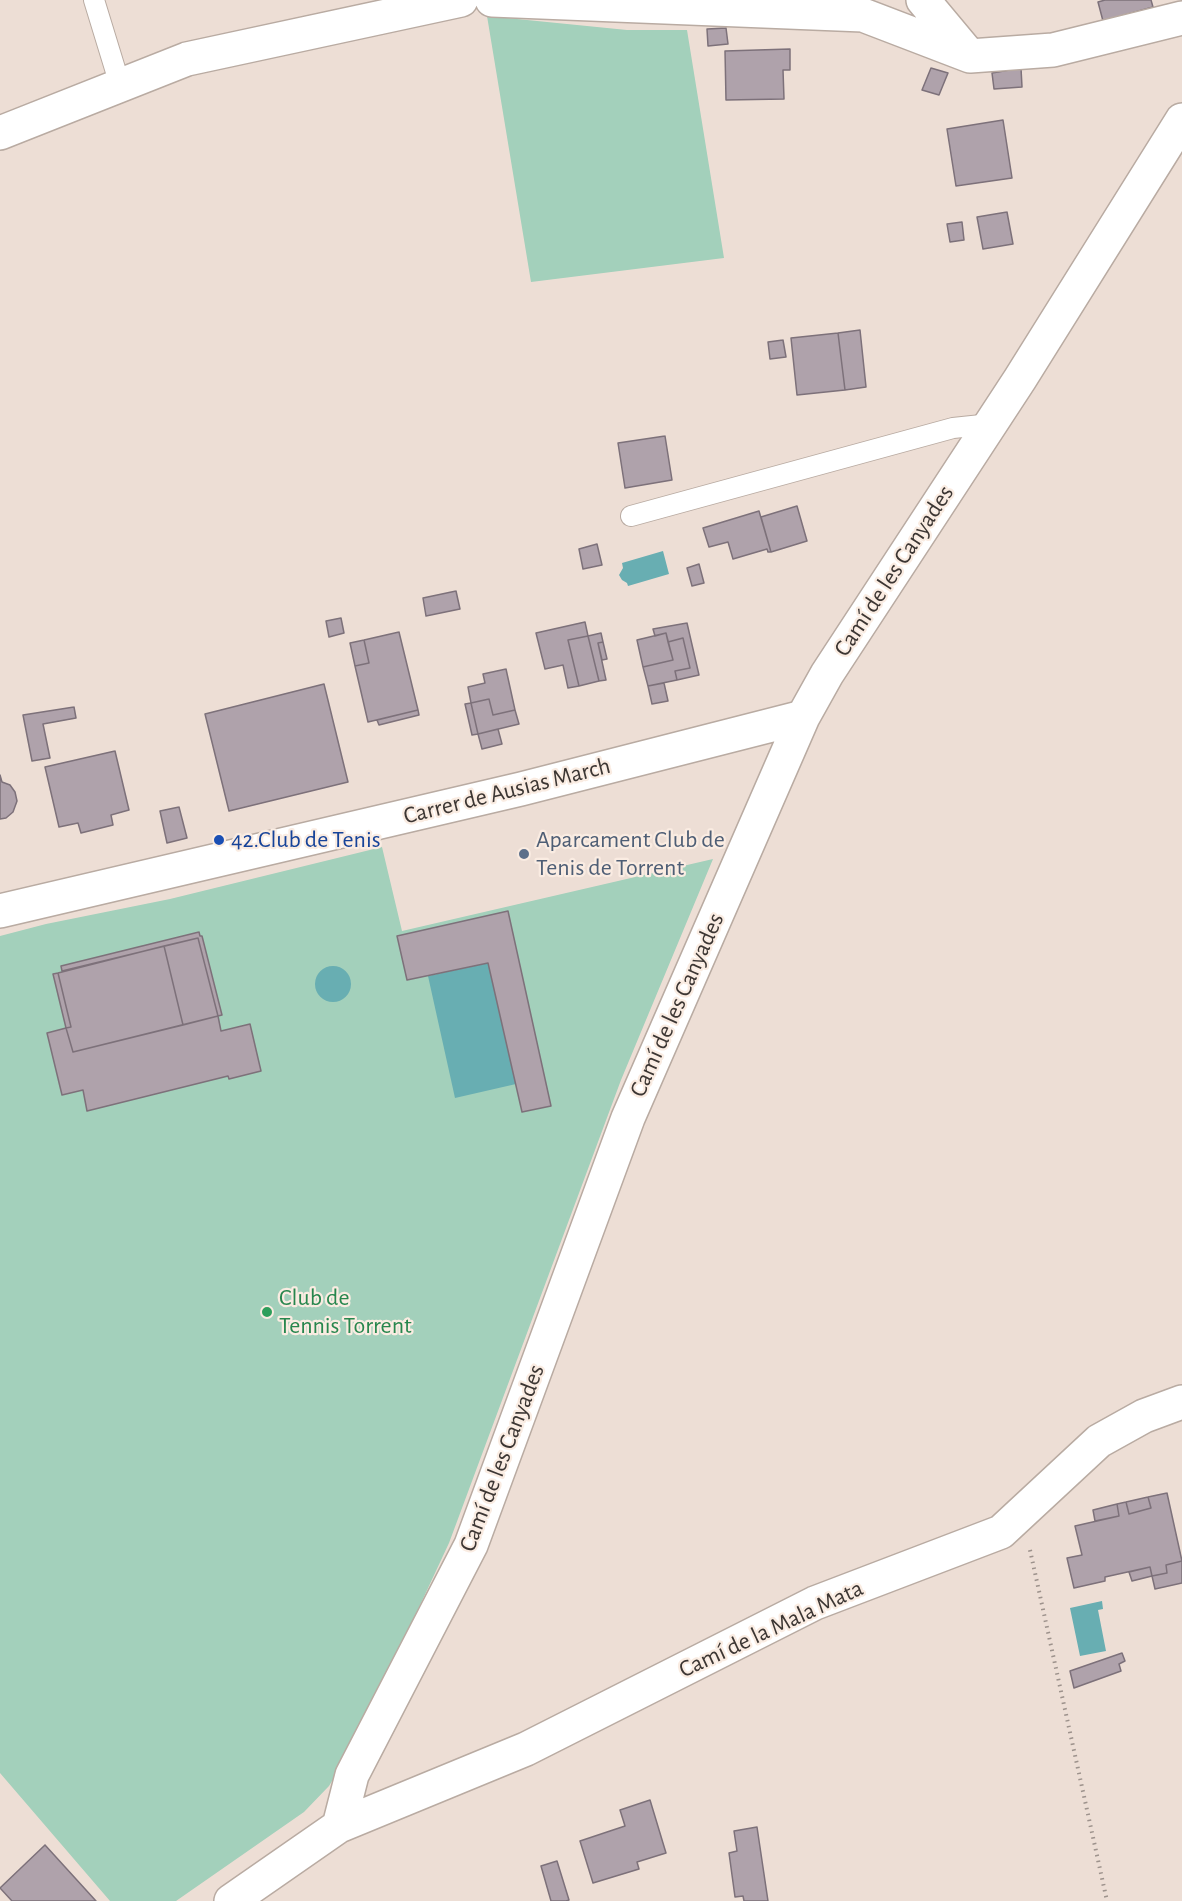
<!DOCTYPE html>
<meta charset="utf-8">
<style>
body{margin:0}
canvas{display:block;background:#edded5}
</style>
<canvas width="1182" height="1901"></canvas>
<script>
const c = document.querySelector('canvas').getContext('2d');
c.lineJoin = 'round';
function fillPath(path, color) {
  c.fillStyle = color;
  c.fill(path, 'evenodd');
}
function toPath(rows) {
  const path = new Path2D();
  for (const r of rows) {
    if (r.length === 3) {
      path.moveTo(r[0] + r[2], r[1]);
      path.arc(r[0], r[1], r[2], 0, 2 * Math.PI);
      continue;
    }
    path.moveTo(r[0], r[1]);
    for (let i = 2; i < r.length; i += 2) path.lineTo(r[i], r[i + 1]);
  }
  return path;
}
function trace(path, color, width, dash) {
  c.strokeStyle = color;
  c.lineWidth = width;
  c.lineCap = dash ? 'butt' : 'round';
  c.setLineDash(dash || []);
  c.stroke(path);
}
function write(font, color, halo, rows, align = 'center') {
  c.font = font + ' "Alegreya Sans",sans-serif';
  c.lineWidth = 4.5;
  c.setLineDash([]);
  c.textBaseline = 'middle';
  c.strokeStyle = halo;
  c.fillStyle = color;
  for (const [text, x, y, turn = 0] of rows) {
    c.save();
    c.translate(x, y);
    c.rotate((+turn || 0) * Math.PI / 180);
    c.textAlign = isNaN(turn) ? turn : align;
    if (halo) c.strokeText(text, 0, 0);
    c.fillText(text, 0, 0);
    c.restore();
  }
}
fillPath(toPath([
 [487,16,627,30,687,30,724,258,531,282],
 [382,847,402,931,713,859,621,1080,449,1543,359,1736,329,1786,304,1812,176,1901,110,1901,0,1773,0,936,46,924,170,899]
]), '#a3d0bb');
fillPath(toPath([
 [663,551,669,574,628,586,627,583,622,580,619,575,623,568,622,563],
 [488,963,516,1084,455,1098,428,976],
 [333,984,18],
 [1102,1601,1103,1609,1098,1610,1106,1651,1080,1656,1070,1608]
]), '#68aeb2');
const building = toPath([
 [1105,0,1151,0,1153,7,1103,21,1098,2,1105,0],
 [726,28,728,44,708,46,707,29,726,28],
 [790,49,790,70,783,70,784,99,726,100,725,51,790,49],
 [931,68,948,73,939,95,922,90,931,68],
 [1021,68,1022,87,994,89,992,73,1021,68],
 [1003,120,1012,178,956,186,947,129,1003,120],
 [1007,212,1013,244,983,249,977,217,1007,212],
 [962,222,964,240,950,242,947,224,962,222],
 [860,330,866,387,845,390,838,333,860,330],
 [838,333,845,390,797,395,791,338,838,333],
 [783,340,786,357,770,359,768,342,783,340],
 [665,436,672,480,625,488,618,443,665,436],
 [797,506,807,541,771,552,761,517,797,506],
 [759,511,771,552,768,552,767,549,733,559,728,542,709,547,703,528,759,511],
 [597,544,602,565,583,569,579,549,597,544],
 [699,564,704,583,692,586,687,568,699,564],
 [456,591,460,609,426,616,423,598,456,591],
 [341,618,344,633,329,637,326,621,341,618],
 [585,622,588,636,568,640,579,686,568,688,563,665,545,669,536,633,585,622],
 [687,623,699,675,677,680,675,671,690,668,683,638,668,642,666,633,655,636,653,629,687,623],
 [399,632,418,710,368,722,355,666,369,663,364,640,399,632],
 [601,633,603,642,598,643,606,680,599,681,588,636,601,633],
 [666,633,673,660,643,667,637,640,666,633],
 [588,636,599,681,579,686,568,640,588,636],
 [683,638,690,668,675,671,677,680,648,686,643,667,673,660,668,642,683,638],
 [364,640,369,663,355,666,350,643,364,640],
 [603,642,607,659,602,660,598,643,603,642],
 [506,669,515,710,493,715,489,699,471,703,468,687,485,683,483,674,506,669],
 [664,683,668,701,652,704,648,686,664,683],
 [324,684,348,782,229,811,205,714,324,684],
 [489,699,493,715,515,710,519,724,478,734,471,703,489,699],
 [471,703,478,734,472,735,465,704,471,703],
 [74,707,76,718,43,724,50,758,32,761,23,715,74,707],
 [418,710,419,715,379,725,377,720,418,710],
 [498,729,502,744,482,749,478,734,498,729],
 [115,751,129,810,111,815,113,825,81,833,78,823,59,827,45,767,115,751],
 [0,775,2,782,10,785,15,792,17,801,13,812,6,818,0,819,0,775],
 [179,807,187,838,167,843,160,811,179,807],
 [508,911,551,1106,522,1112,488,963,407,980,397,936,508,911],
 [199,932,200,936,202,936,222,1015,218,1016,198,938,62,971,61,966,199,932],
 [198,938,218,1016,183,1025,164,946,198,938],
 [164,946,183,1025,73,1052,66,1028,71,1027,58,973,164,946],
 [58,973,71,1027,66,1028,53,974,58,973],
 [218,1016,221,1031,250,1024,261,1071,229,1079,228,1076,87,1111,83,1090,62,1095,47,1033,66,1028,73,1052,218,1016],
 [1167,1493,1182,1561,1166,1565,1167,1573,1152,1576,1150,1567,1105,1577,1105,1581,1074,1588,1067,1558,1082,1555,1075,1526,1119,1516,1117,1504,1126,1502,1129,1514,1151,1508,1148,1497,1167,1493],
 [1148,1497,1151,1508,1129,1514,1126,1502,1148,1497],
 [1117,1504,1119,1516,1095,1521,1093,1510,1117,1504],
 [1182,1561,1182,1583,1155,1589,1152,1576,1167,1573,1166,1565,1182,1561],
 [1150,1567,1152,1576,1132,1581,1129,1572,1150,1567],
 [1122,1653,1125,1661,1119,1664,1121,1671,1074,1688,1070,1671,1122,1653],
 [650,1800,666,1853,637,1862,639,1869,593,1883,580,1841,625,1826,620,1810,650,1800],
 [757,1827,768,1901,744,1901,743,1896,735,1897,729,1853,737,1851,734,1831,757,1827],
 [45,1845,96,1901,12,1901,0,1888,45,1845],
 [557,1861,569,1900,566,1901,551,1901,541,1866,557,1861]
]);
fillPath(building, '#afa2ab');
trace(building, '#7d717a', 1.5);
const lane = toPath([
 [94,0,120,85],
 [631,516,953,428,991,424]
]);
const street = toPath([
 [492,0,863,15,970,56,1053,50,1182,18],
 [923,0,969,55],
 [0,133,187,59,461,0],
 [0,911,521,789,803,717],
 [339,1826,526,1749,815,1603,1001,1532,1099,1441,1144,1416,1182,1402],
 [231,1901,339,1826,352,1775,471,1545,628,1118,803,717,827,674,1020,379,1182,120]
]);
trace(lane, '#b9aba2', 22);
trace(street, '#b9aba2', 36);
trace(toPath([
 [1030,1550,1107,1901]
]), '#9d928c', 4, [1.5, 4.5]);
trace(lane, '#fff', 20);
trace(street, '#fff', 33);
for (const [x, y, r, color] of [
 [219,840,6,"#1a4fb4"],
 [524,854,6,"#5c6f8a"],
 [267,1312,6,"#2e9e5b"]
]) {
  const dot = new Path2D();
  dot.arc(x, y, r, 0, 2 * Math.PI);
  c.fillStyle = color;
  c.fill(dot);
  trace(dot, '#faece2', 2);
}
write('24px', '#3c3633', '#faece2', [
 ["Camí de les Canyades",894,571,-57],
 ["Carrer de Ausias March",507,791,-14],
 ["Camí de les Canyades",677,1005,-66],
 ["Camí de les Canyades",502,1458,-69],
 ["Camí de la Mala Mata",771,1629,-25]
]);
write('24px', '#164399', '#faece2', [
 ["42.Club de Tenis",231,840]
], 'left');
write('24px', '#4e5e75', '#faece2', [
 ["Aparcament Club de",536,840],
 ["Tenis de Torrent",536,868]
], 'left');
write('24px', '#27864d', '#faece2', [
 ["Club de",279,1298],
 ["Tennis Torrent",279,1326]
], 'left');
</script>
